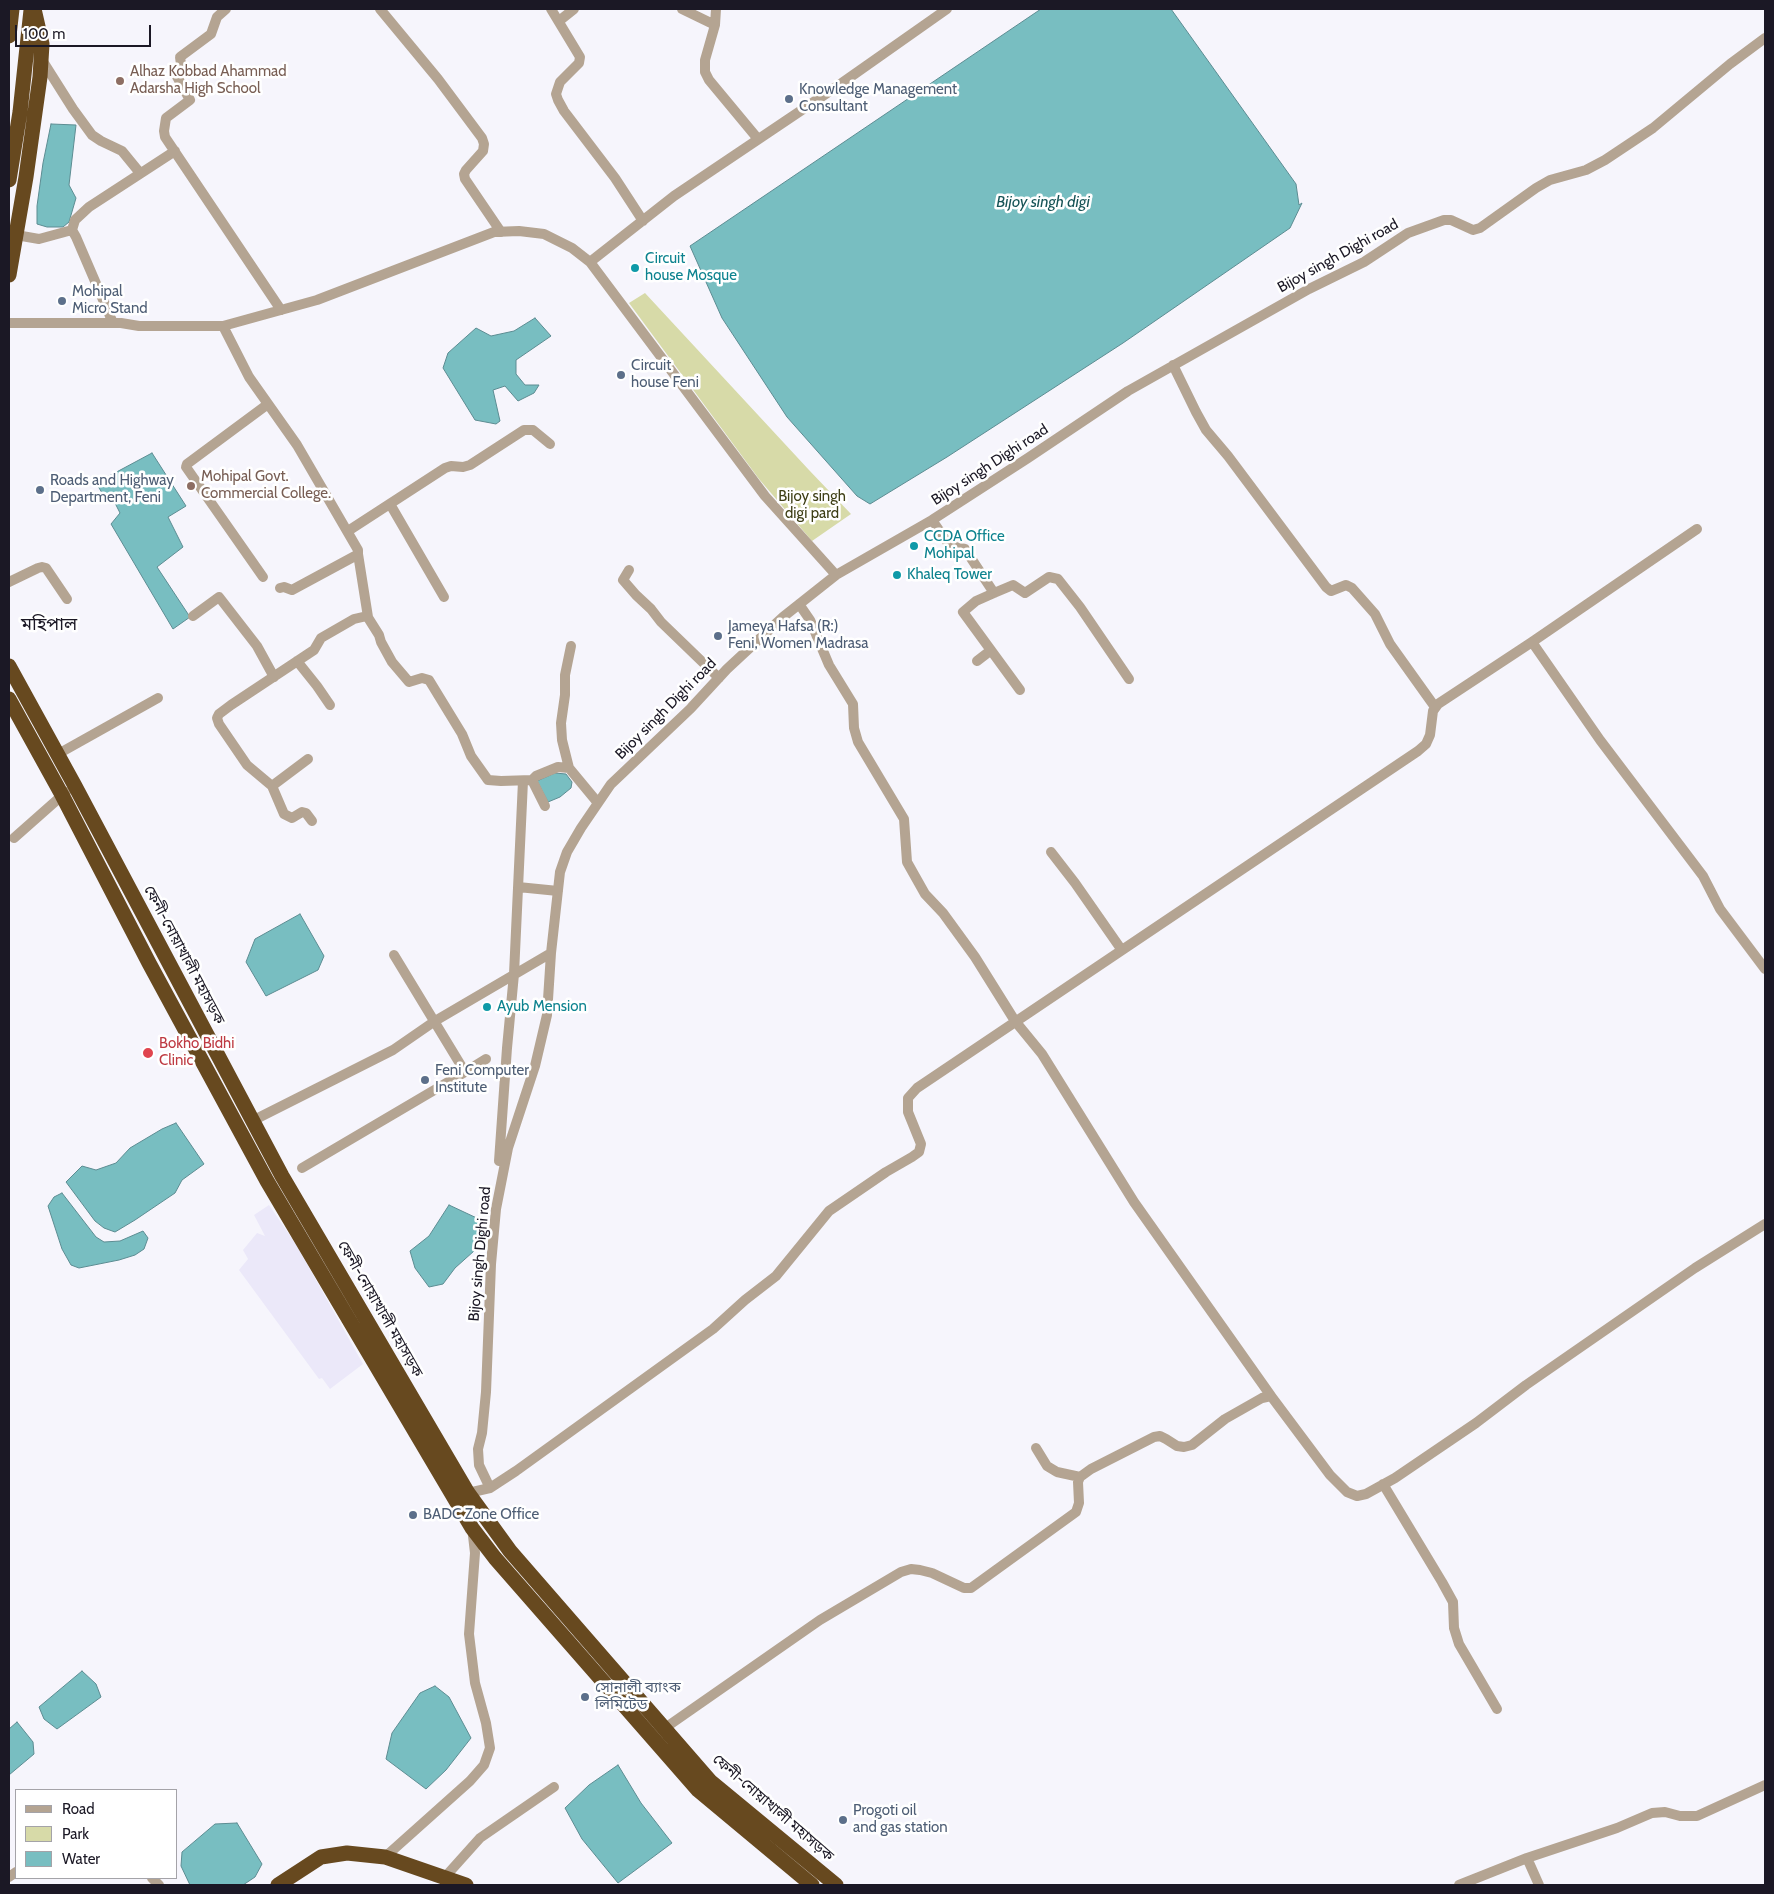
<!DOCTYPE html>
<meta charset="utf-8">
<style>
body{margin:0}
#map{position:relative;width:1774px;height:1894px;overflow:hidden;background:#f6f5fc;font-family:Cabin,sans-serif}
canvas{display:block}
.frame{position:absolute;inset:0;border:10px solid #1b1825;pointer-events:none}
.legend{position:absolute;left:15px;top:1789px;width:162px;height:90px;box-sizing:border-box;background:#fff;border:1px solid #a4a3a8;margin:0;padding:6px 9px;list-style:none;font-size:15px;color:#1b1825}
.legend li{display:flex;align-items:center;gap:10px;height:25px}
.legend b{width:25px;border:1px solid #a4a3a8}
.scale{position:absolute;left:15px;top:25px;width:136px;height:22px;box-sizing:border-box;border:2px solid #1b1825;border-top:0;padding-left:6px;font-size:15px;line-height:18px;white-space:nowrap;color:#1b1825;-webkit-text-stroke:4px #fff;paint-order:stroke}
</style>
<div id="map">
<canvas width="1774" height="1894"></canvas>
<div class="frame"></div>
<ul class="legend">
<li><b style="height:6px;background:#b4a492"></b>Road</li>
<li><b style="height:14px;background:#d7daa8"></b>Park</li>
<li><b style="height:14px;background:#78bec1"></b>Water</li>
</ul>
<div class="scale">100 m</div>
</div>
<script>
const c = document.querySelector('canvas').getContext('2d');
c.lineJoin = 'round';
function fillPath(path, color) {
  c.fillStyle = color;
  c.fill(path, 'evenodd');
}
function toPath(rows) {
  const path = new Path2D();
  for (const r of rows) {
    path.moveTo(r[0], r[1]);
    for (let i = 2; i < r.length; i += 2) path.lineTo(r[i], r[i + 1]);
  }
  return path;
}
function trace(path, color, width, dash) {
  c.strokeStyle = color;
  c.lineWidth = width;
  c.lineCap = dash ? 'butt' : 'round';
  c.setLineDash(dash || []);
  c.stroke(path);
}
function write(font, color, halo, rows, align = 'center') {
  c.font = font + ' Cabin,"Noto Sans Bengali",sans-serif';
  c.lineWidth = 5;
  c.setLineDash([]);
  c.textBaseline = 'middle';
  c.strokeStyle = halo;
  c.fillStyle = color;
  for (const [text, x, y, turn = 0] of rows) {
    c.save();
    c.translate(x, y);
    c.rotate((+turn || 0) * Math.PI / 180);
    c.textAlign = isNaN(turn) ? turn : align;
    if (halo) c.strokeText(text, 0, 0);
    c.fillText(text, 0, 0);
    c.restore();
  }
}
fillPath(toPath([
 [269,1205,297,1246,363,1364,330,1389,322,1378,319,1379,239,1270,248,1259,243,1250,257,1233,265,1236,254,1215]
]), '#ebe8f9');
fillPath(toPath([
 [645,293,809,470,851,514,812,541,759,479,629,303]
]), '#d7daa8');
const water = toPath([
 [1041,9,1171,9,1296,184,1299,205,1302,203,1290,228,1123,343,947,457,870,504,857,496,787,417,722,318,690,246,1041,9],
 [51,124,76,125,69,185,76,198,69,222,63,227,47,227,37,224,37,206,43,163,51,124],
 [535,318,551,336,516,360,516,374,525,385,539,385,534,393,518,401,505,386,493,390,500,421,496,424,475,420,443,368,448,353,476,328,491,336,514,331,535,318],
 [152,453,186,506,168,517,183,547,157,567,190,617,173,629,111,524,120,513,110,493,104,496,96,483,152,453],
 [555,773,566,774,572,782,571,788,560,797,548,802,537,781,555,773],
 [300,914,324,956,318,970,266,996,246,962,255,939,300,914],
 [176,1123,204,1164,182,1180,175,1193,135,1220,115,1232,104,1228,95,1221,66,1182,82,1166,96,1170,116,1163,130,1148,162,1129,176,1123],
 [62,1193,96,1237,104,1242,120,1241,143,1231,148,1238,144,1249,135,1255,119,1260,79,1268,71,1265,62,1249,48,1206,54,1197,62,1193],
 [449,1205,481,1220,483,1235,474,1251,455,1268,443,1284,429,1287,415,1268,410,1251,429,1236,449,1205],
 [82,1671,96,1684,101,1697,57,1729,44,1719,39,1707,82,1671],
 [435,1686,449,1697,471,1738,446,1770,426,1789,386,1759,392,1733,420,1693,435,1686],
 [17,1722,33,1742,34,1754,9,1775,9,1729,17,1722],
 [618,1765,641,1803,672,1843,618,1883,582,1839,565,1808,589,1785,618,1765],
 [237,1823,262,1864,255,1877,243,1885,190,1885,181,1866,182,1852,215,1824,237,1823]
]);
fillPath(water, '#78bec1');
trace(water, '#5c8c92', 1);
trace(toPath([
 [226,9,217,17,211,34,180,57,181,64,175,73,190,100,166,118,164,131,165,137,281,310],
 [380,9,438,79,482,138,484,144,483,151,466,170,464,174,465,179,501,232],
 [551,9,580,57,579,63,560,82,556,94,558,100,564,111,615,178,643,221],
 [682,9,715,25],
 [716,9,715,25,705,60,705,72,709,80,758,139],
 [559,21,574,9],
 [42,60,73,109,92,135,101,141,122,151,140,173],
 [72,230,75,220,89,207,175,151],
 [16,235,39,239,72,230,76,237,113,323],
 [590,262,674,196,839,85,947,9],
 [9,323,121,323,139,326,223,326,317,300,494,232,519,231,544,234,572,248,590,262,765,496,836,575],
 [223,326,249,377,297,445,358,550,358,554,355,556,292,590,284,587,280,588],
 [1173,365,1196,412,1206,430,1228,456,1326,587,1331,591,1346,585,1352,588,1375,614,1390,644,1435,707],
 [390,504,444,597],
 [932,520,950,546,965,549,994,593,976,601,963,612,1020,690],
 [348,531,445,468,451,466,463,467,470,465,524,430,533,430,550,444],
 [358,554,368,617],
 [629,570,623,580,636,595,651,609,661,622,719,678],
 [263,577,186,467,187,464,268,404],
 [9,582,38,568,42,567,46,568,67,599],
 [994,593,1013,585,1025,593,1049,577,1058,579,1080,607,1129,679],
 [799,604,810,620,829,665,853,704,854,728,858,742,904,819,907,862,925,894,943,913,975,957,1015,1021,1042,1054,1134,1202,1271,1396,1330,1475,1347,1492,1357,1496,1366,1494,1395,1478,1476,1423,1526,1385,1695,1268,1765,1224],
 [193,616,219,597,257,646,274,677],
 [1532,642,1600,740,1703,876,1720,909,1765,969],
 [297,661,317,686,330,705],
 [977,661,990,651],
 [58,754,158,698],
 [569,768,562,740,561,723,565,695,565,675,571,646],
 [272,786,308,759],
 [545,806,532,780,536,776,558,767,569,768,598,803],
 [312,821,306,813,302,812,292,818,284,814,272,786,247,765,219,724,217,718,219,714,231,705,314,650,321,638,354,619,367,616,379,635,381,642,392,662,409,682,422,678,429,680,462,734,471,756,488,780,501,781,532,780],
 [14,838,66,792],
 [1051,852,1075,883,1121,949],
 [518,887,558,891],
 [394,955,465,1072,486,1059],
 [252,1121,393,1050,435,1021,551,953],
 [499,1161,507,1048,514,974,523,781],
 [302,1168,465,1072],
 [1036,1448,1047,1466,1057,1472,1080,1477],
 [1383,1484,1442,1582,1453,1602,1454,1628,1459,1644,1497,1709],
 [490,1488,479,1465,478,1449,482,1433,486,1392,491,1264,496,1209,508,1148,535,1066,547,1015,551,953,560,872,567,852,581,828,611,784,691,708,727,669,783,617,836,575,932,520,1028,458,1128,391,1309,289,1364,262,1408,233,1444,220,1451,220,1473,230,1480,228,1536,188,1550,180,1586,170,1605,160,1653,128,1730,64,1765,38],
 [665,1728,820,1620,901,1572,911,1569,920,1570,932,1573,964,1588,971,1588,1076,1512,1079,1503,1078,1482,1080,1477,1091,1469,1154,1437,1160,1436,1166,1439,1177,1446,1184,1447,1192,1445,1225,1419,1262,1398,1271,1396],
 [385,1857,470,1781,484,1765,490,1748,486,1723,475,1683,469,1634,475,1553,468,1493,490,1488,516,1471,713,1329,745,1300,776,1276,829,1211,886,1172,912,1157,919,1152,921,1144,908,1112,908,1098,917,1088,1418,751,1426,744,1430,735,1433,711,1438,704,1532,642,1697,529],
 [1527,1858,1539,1885],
 [9,1877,16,1872],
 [445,1877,480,1838,554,1787],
 [152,1878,159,1885],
 [1459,1885,1527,1858,1617,1828,1652,1813,1665,1812,1680,1816,1697,1816,1765,1785]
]), '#b4a492', 10);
trace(toPath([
 [9,36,12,9],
 [9,180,20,112,31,10],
 [9,275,26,177,40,77,42,44,34,9],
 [9,666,75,786,282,1176,468,1493,510,1551,710,1781,836,1885],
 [9,699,62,795,149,963,267,1181,472,1528,495,1558,698,1790,812,1885],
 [278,1885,321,1857,347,1853,385,1857,466,1885]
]), '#67491f', 15);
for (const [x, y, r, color] of [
 [120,81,5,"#8d6e63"],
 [789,99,5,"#5c6f8a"],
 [635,268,5,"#0f9aa8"],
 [62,301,5,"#5c6f8a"],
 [621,375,5,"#5c6f8a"],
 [191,486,5,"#8d6e63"],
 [40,490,5,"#5c6f8a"],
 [914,546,5,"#0f9aa8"],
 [897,575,5,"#0f9aa8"],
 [718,636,5,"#5c6f8a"],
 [487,1007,5,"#0f9aa8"],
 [148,1053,6,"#e0444e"],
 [425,1080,5,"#5c6f8a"],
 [413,1515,5,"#5c6f8a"],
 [585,1697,5,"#5c6f8a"],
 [843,1820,5,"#5c6f8a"]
]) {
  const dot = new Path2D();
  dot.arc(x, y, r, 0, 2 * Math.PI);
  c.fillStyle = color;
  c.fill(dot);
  trace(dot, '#fff', 2);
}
write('15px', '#785e54', '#fff', [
 ["Alhaz Kobbad Ahammad",130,72],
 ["Adarsha High School",130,89],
 ["Mohipal Govt.",201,477],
 ["Commercial College.",201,494]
], 'left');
write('15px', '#4e5e75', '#fff', [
 ["Knowledge Management",799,90],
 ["Consultant",799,107],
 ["Mohipal",72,292],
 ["Micro Stand",72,309],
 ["Circuit",631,366],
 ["house Feni",631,383],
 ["Roads and Highway",50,481],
 ["Department, Feni",50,498],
 ["Jameya Hafsa (R:)",728,627],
 ["Feni, Women Madrasa",728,644],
 ["Feni Computer",435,1071],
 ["Institute",435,1088],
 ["BADC Zone Office",423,1515],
 ["সোনালী ব্যাংক",595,1688],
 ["লিমিটেড",595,1705],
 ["Progoti oil",853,1811],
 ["and gas station",853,1828]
], 'left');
write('15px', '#1b1825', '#fff', [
 ["Bijoy singh Dighi road",1338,256,-29],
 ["Bijoy singh Dighi road",990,465,-33],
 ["Bijoy singh Dighi road",666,709,-45],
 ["ফেনী-নোয়াখালী মহাসড়ক",184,955,62],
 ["Bijoy singh Dighi road",480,1254,-85],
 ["ফেনী-নোয়াখালী মহাসড়ক",380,1309,60],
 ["ফেনী-নোয়াখালী মহাসড়ক",773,1808,41]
]);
write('15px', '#0d838f', '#fff', [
 ["Circuit",645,259],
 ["house Mosque",645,276],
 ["CCDA Office",924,537],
 ["Mohipal",924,554],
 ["Khaleq Tower",907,575],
 ["Ayub Mension",497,1007]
], 'left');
write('15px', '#3d3e15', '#fff', [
 ["Bijoy singh",812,497],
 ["digi pard",812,514]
]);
write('15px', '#be3a42', '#fff', [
 ["Bokho Bidhi",159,1044],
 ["Clinic",159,1061]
], 'left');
write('italic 16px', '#175457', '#fff', [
 ["Bijoy singh digi",1043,202]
]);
write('18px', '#1b1825', '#fff', [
 ["মহিপাল",49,625]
]);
</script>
